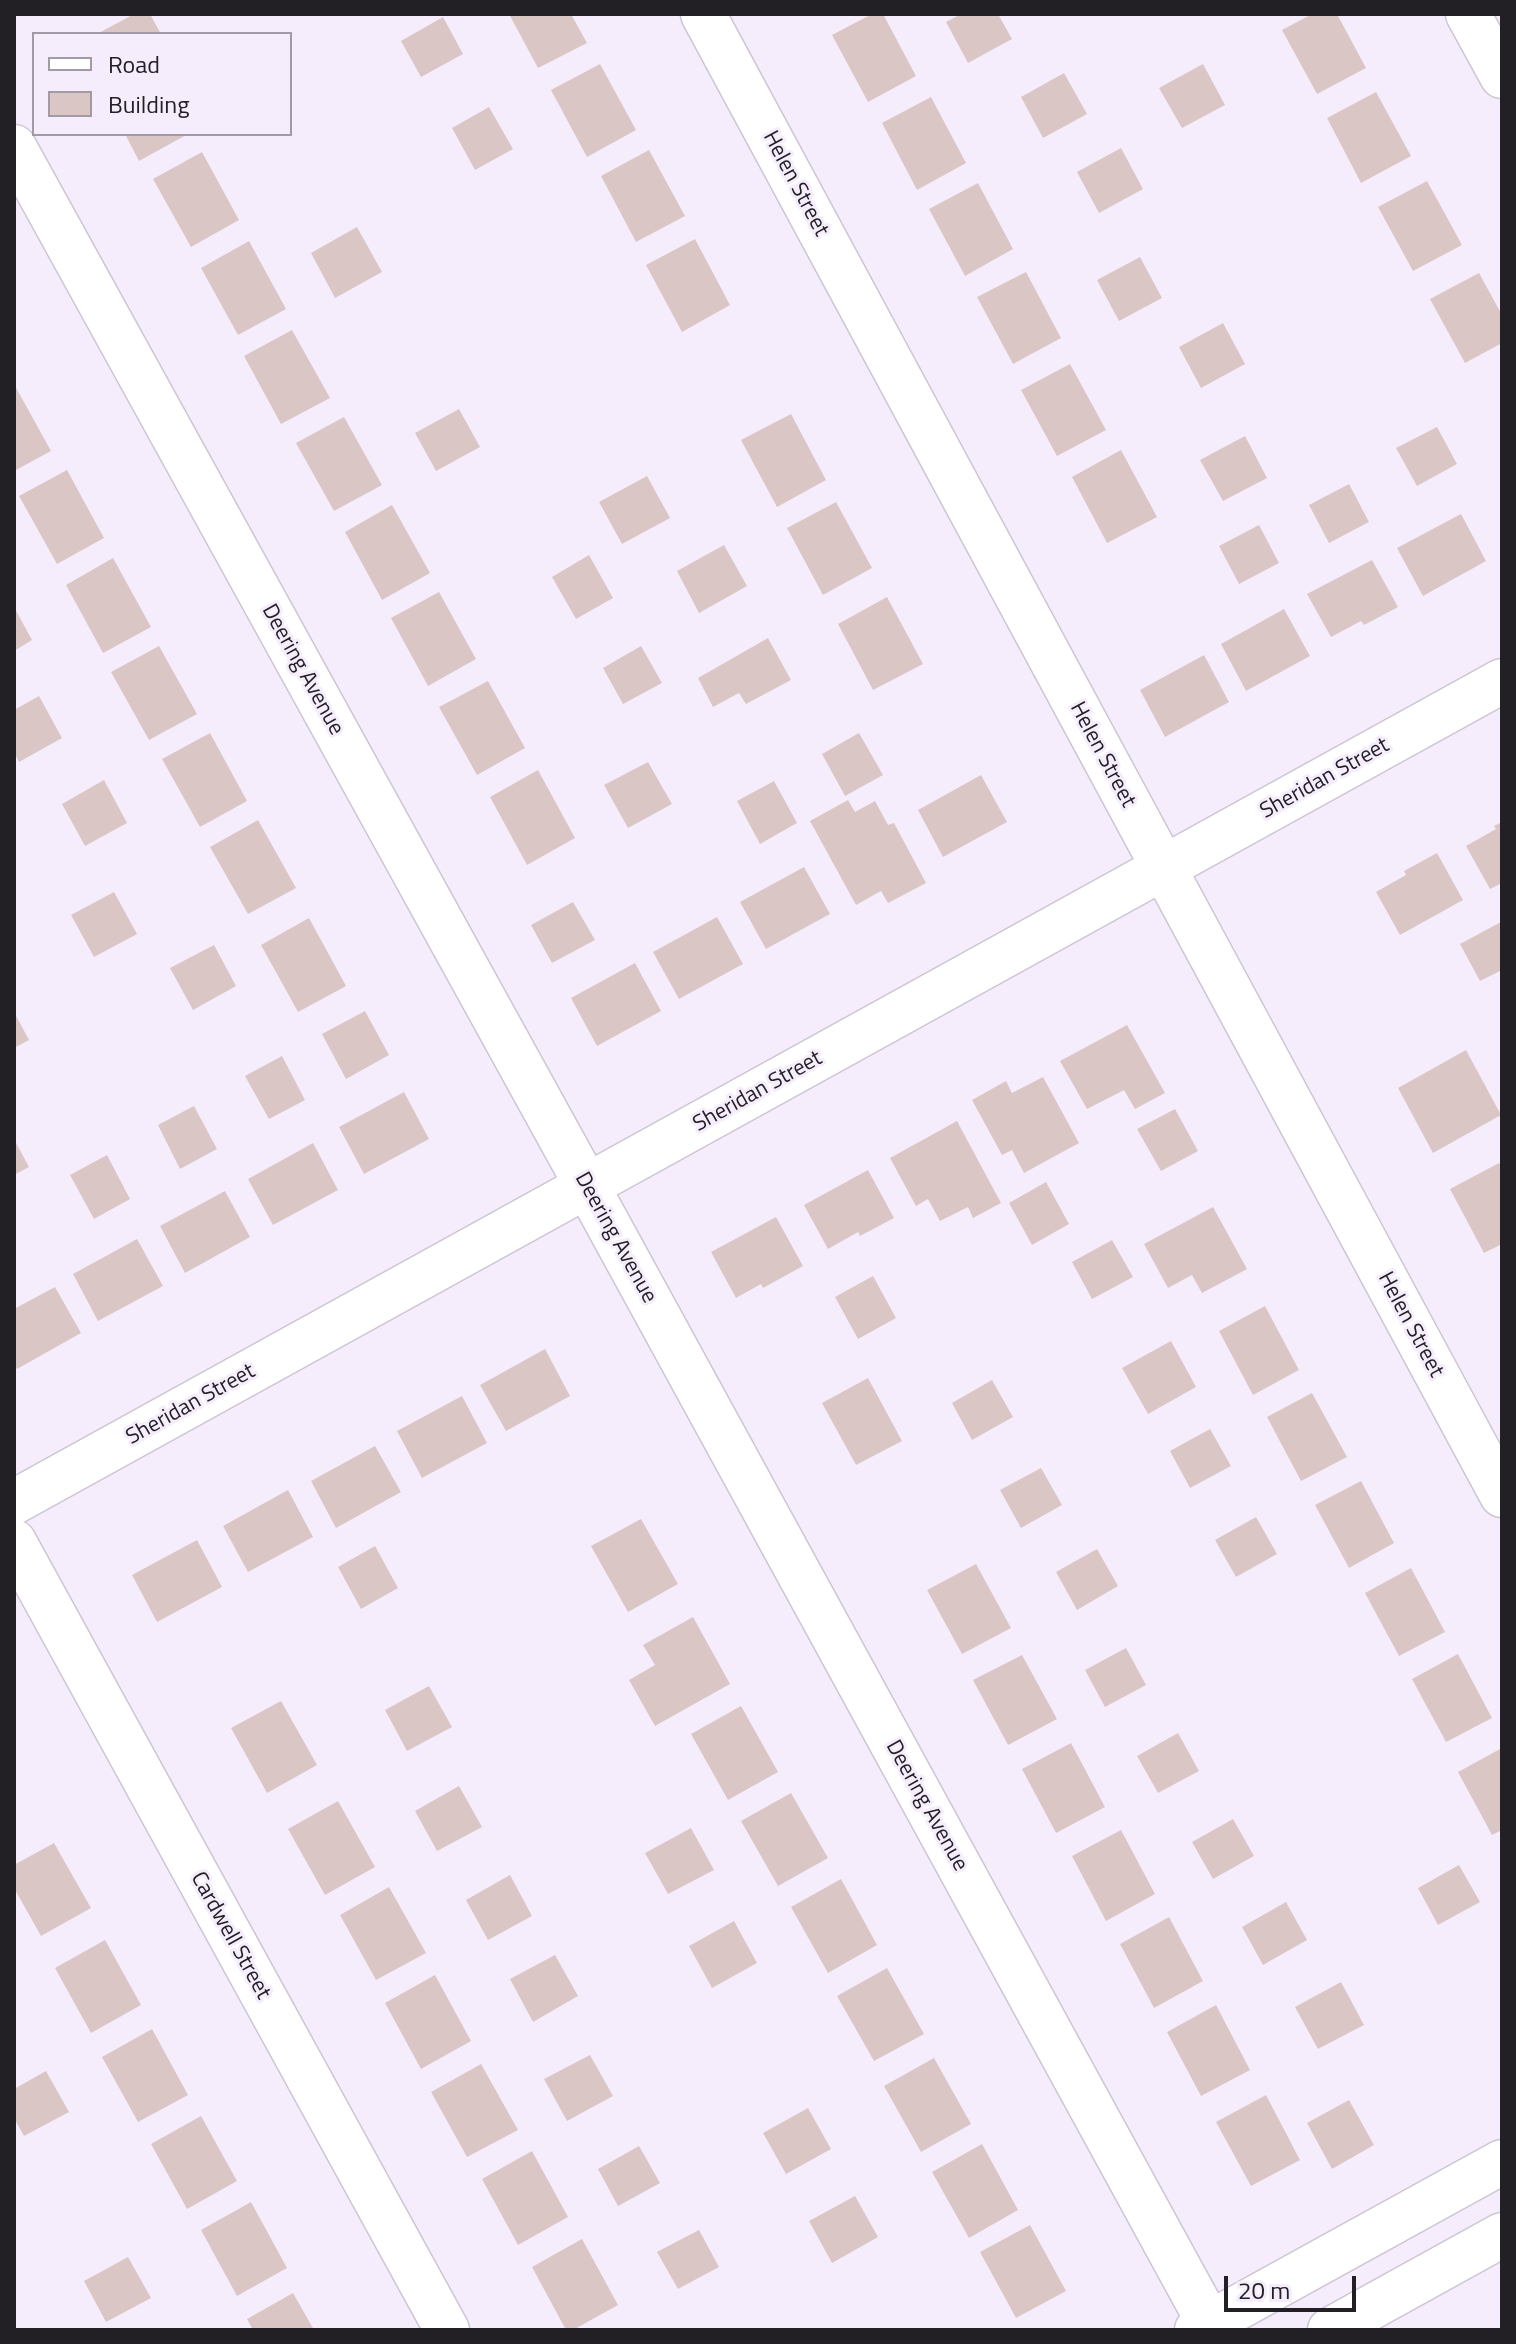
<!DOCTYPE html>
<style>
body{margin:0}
#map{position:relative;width:1516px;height:2344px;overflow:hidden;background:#f6edfc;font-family:"Titillium Web",sans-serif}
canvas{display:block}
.frame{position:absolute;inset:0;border:16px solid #232025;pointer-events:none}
.legend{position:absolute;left:32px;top:32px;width:260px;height:104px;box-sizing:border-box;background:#f6edfc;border:2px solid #a29ba6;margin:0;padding:10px 14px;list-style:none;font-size:24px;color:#232025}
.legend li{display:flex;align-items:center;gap:16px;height:40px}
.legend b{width:40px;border:2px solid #a29ba6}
.scale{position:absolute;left:1224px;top:2276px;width:132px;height:36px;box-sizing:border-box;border:4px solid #232025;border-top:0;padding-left:10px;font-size:24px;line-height:28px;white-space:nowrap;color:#232025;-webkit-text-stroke:6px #f6edfc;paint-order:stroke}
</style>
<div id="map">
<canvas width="1516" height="2344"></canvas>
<div class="frame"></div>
<ul class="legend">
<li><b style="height:10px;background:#fff"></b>Road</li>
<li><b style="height:22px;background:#dac7c5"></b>Building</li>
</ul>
<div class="scale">20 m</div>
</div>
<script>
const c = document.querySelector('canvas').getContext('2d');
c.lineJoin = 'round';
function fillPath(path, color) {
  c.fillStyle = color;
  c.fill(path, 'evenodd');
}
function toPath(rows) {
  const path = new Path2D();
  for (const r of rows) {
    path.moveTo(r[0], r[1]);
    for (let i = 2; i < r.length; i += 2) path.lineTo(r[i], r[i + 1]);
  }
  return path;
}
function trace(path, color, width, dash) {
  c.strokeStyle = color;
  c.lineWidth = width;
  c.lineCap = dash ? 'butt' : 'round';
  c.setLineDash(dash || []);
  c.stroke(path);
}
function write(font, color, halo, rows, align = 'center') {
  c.font = font + ' "Titillium Web",sans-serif';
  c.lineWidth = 6;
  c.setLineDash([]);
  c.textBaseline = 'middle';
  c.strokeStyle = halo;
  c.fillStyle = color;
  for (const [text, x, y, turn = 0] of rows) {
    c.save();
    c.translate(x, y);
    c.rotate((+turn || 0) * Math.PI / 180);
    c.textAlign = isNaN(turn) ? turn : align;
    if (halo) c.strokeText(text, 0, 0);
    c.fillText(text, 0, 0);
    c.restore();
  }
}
fillPath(toPath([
 [134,14,150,14,161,34,97,34],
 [509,14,571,14,587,43,538,68],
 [872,14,883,14,916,76,868,102,832,35],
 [961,14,998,14,1012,39,968,63,946,22],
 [1312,14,1337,14,1366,68,1317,94,1282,30],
 [443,17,463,54,421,77,401,41],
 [600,64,636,130,587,157,551,90],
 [1203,64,1225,105,1182,128,1159,88],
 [1064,73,1087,114,1043,138,1021,97],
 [1376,92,1411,156,1361,183,1327,118],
 [931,97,966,163,917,190,882,123],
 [489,107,513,149,475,170,452,128],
 [125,134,188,134,139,161],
 [1121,148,1143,189,1099,213,1077,172],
 [649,150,685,216,636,242,601,176],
 [202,152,239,220,191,247,153,179],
 [1427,181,1462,245,1413,271,1378,207],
 [978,183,1013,249,965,276,929,209],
 [357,227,382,272,335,298,311,253],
 [695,239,730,305,682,332,646,265],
 [249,241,286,309,238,335,201,268],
 [1140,257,1162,298,1119,321,1097,280],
 [1026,272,1061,338,1013,364,977,297],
 [1479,273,1502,315,1502,343,1465,363,1430,299],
 [1223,323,1245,364,1201,388,1179,347],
 [292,330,330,398,281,424,244,356],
 [1070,364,1106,430,1057,456,1021,390],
 [14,384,51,451,14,471],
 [459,409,480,447,436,471,415,433],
 [791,414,826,480,777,507,741,440],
 [344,417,382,485,334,511,296,443],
 [1437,427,1457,464,1417,486,1396,448],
 [1245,436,1267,478,1223,501,1200,460],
 [1121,450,1157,517,1107,543,1072,477],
 [67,470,104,538,57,564,19,496],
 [647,476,670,518,622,544,599,502],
 [1349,484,1369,522,1329,543,1309,505],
 [836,502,872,568,823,595,787,528],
 [392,505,430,573,382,600,345,532],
 [1461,514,1486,561,1423,596,1397,548],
 [1259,525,1279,563,1239,584,1219,546],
 [724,545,747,586,699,613,677,571],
 [589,555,613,598,576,619,552,577],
 [113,558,151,627,103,653,66,585],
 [1372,560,1398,607,1364,625,1361,621,1331,637,1307,594],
 [439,592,476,659,428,686,391,618],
 [887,597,923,664,873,690,838,624],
 [14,607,32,640,14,651],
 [1284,609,1310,656,1246,691,1221,644],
 [768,638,791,680,746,704,739,693,713,707,698,678],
 [159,646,197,714,149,740,111,672],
 [641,646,662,683,623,704,603,668],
 [1204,655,1229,702,1165,737,1140,690],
 [488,681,525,748,477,775,439,707],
 [39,696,62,738,19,762,14,752,14,710],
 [210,733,247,801,200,827,162,759],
 [859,733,883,775,845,796,822,754],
 [648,762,672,804,628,828,604,785],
 [538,770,575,838,527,865,490,797],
 [981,775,1007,822,943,857,918,810],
 [104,780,127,823,85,846,62,804],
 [774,781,797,823,760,844,737,801],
 [848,800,855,812,875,801,888,825,894,823,926,883,888,903,881,891,856,905,810,821],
 [258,820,296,888,248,914,210,847],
 [1502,822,1502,883,1490,889,1466,846,1496,829,1494,826],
 [1437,853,1463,900,1400,935,1376,892,1406,875,1404,871],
 [804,867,830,914,766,949,740,902],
 [114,892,137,934,94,957,71,915],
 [573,902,595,940,552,963,531,925],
 [717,917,743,964,679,999,653,952],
 [309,918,346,986,298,1012,261,945],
 [1501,922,1502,970,1480,981,1460,944],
 [214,945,236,986,193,1010,170,968],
 [635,963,661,1011,597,1046,571,998],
 [365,1011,389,1055,346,1079,322,1034],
 [14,1012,29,1040,14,1048],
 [1127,1025,1165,1093,1135,1109,1124,1090,1087,1109,1060,1061],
 [1466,1050,1501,1115,1433,1153,1398,1088],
 [282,1056,305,1100,269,1119,245,1076],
 [1043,1077,1079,1143,1024,1173,1012,1150,1002,1155,972,1100,1006,1081,1012,1093],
 [404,1092,429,1139,364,1174,339,1127],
 [194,1106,217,1149,180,1169,158,1125],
 [1175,1109,1198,1151,1161,1171,1137,1129],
 [957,1121,1001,1203,973,1218,968,1207,940,1221,928,1199,916,1206,890,1158],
 [14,1139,29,1167,14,1175],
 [313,1143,338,1190,273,1225,248,1179],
 [107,1155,130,1199,94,1219,70,1175],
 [1499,1163,1502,1169,1502,1244,1484,1253,1450,1189],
 [868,1170,894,1218,860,1236,858,1232,828,1249,804,1205],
 [1046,1182,1069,1224,1032,1245,1009,1203],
 [225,1191,250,1237,185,1273,160,1226],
 [1213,1207,1247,1269,1202,1293,1192,1275,1168,1288,1144,1244],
 [776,1217,803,1266,763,1288,761,1284,736,1298,711,1252],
 [137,1239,163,1286,98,1321,73,1274],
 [1112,1240,1133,1277,1092,1299,1072,1262],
 [873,1276,896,1318,858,1339,835,1297],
 [55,1287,81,1333,17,1369,14,1364,14,1309],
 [1265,1306,1299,1370,1253,1395,1219,1331],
 [1171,1341,1196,1387,1148,1414,1122,1368],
 [545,1349,570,1396,506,1431,480,1385],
 [868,1378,902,1441,856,1465,822,1403],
 [992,1380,1013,1417,972,1440,952,1403],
 [1312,1393,1347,1457,1301,1481,1267,1417],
 [462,1396,487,1443,422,1478,397,1431],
 [1210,1429,1231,1466,1190,1488,1170,1451],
 [375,1446,401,1492,336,1528,311,1481],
 [1041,1468,1062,1505,1021,1528,1000,1490],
 [1361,1481,1394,1543,1349,1568,1315,1505],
 [288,1490,313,1537,248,1572,223,1526],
 [1256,1517,1277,1554,1236,1577,1215,1540],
 [641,1519,678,1584,628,1612,591,1546],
 [197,1540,222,1587,157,1622,132,1575],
 [375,1546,398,1588,361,1609,338,1567],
 [1097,1549,1118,1586,1077,1610,1056,1572],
 [976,1564,1011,1628,962,1654,927,1590],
 [1411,1568,1445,1632,1399,1656,1365,1593],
 [693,1617,730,1684,655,1726,629,1680,655,1665,643,1645],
 [1126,1648,1146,1685,1105,1707,1085,1670],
 [1458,1654,1492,1718,1446,1742,1412,1679],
 [1022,1655,1057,1719,1008,1745,973,1680],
 [429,1686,452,1727,407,1751,385,1710],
 [281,1701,317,1765,267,1793,231,1728],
 [741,1706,778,1772,728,1800,691,1734],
 [1178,1733,1199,1771,1158,1793,1137,1756],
 [1071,1743,1105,1807,1056,1833,1022,1769],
 [1502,1748,1502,1830,1492,1835,1458,1772],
 [459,1786,482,1827,437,1851,415,1811],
 [791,1793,828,1858,778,1886,741,1821],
 [338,1801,375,1867,325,1895,288,1829],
 [1233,1819,1254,1856,1213,1879,1192,1842],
 [691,1828,714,1870,668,1894,645,1853],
 [1121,1830,1155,1894,1106,1921,1072,1856],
 [54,1843,91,1908,41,1936,14,1888,14,1865],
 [1459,1865,1480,1902,1438,1925,1418,1888],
 [510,1875,532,1916,488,1940,466,1900],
 [841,1879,877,1945,828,1973,791,1907],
 [389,1887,426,1953,376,1980,340,1915],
 [1286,1902,1307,1940,1263,1965,1242,1927],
 [1169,1917,1203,1981,1154,2008,1120,1944],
 [734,1921,757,1963,712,1988,689,1946],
 [105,1940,141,2005,91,2033,55,1968],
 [555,1955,578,1996,533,2022,510,1979],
 [887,1968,924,2034,874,2061,837,1996],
 [435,1975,471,2041,421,2069,385,2003],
 [1341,1982,1364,2025,1318,2049,1295,2007],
 [1216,2005,1250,2070,1201,2096,1167,2032],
 [152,2029,188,2095,138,2122,102,2057],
 [590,2055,613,2096,567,2121,544,2079],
 [934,2058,971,2124,921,2152,884,2086],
 [481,2064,518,2130,467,2157,431,2092],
 [46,2071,69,2112,24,2136,14,2118,14,2089],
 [1266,2095,1300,2160,1251,2186,1216,2122],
 [1349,2100,1374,2145,1332,2169,1307,2123],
 [808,2108,831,2149,786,2174,763,2133],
 [201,2116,237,2181,187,2209,151,2144],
 [982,2144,1018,2210,969,2238,932,2172],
 [639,2146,660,2183,618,2206,598,2169],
 [532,2151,568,2217,518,2245,482,2179],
 [855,2196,878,2237,832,2263,809,2221],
 [251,2202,287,2268,237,2296,201,2230],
 [1030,2225,1066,2291,1016,2318,980,2252],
 [699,2230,719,2267,678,2289,657,2252],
 [582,2239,618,2305,573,2330,566,2330,532,2267],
 [128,2257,151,2298,106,2322,84,2281],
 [293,2293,314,2330,253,2330,247,2319]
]), '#dac7c5');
const minor = toPath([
 [703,14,1502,1495],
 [1468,14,1502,76],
 [14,147,587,1186,1213,2330],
 [14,1502,1502,681],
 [14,1542,447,2330],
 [1197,2330,1502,2162],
 [1330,2330,1502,2235]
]);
trace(minor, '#cec5d3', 47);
trace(minor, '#fff', 44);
write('22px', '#232025', '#f6edfc', [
 ["Helen Street",795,184,62],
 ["Deering Avenue",302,670,61],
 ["Helen Street",1102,755,62],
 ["Sheridan Street",1325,779,-29],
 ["Sheridan Street",758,1092,-29],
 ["Deering Avenue",615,1238,61],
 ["Helen Street",1410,1325,62],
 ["Sheridan Street",191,1405,-29],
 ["Deering Avenue",926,1806,61],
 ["Cardwell Street",230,1936,61]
]);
</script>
